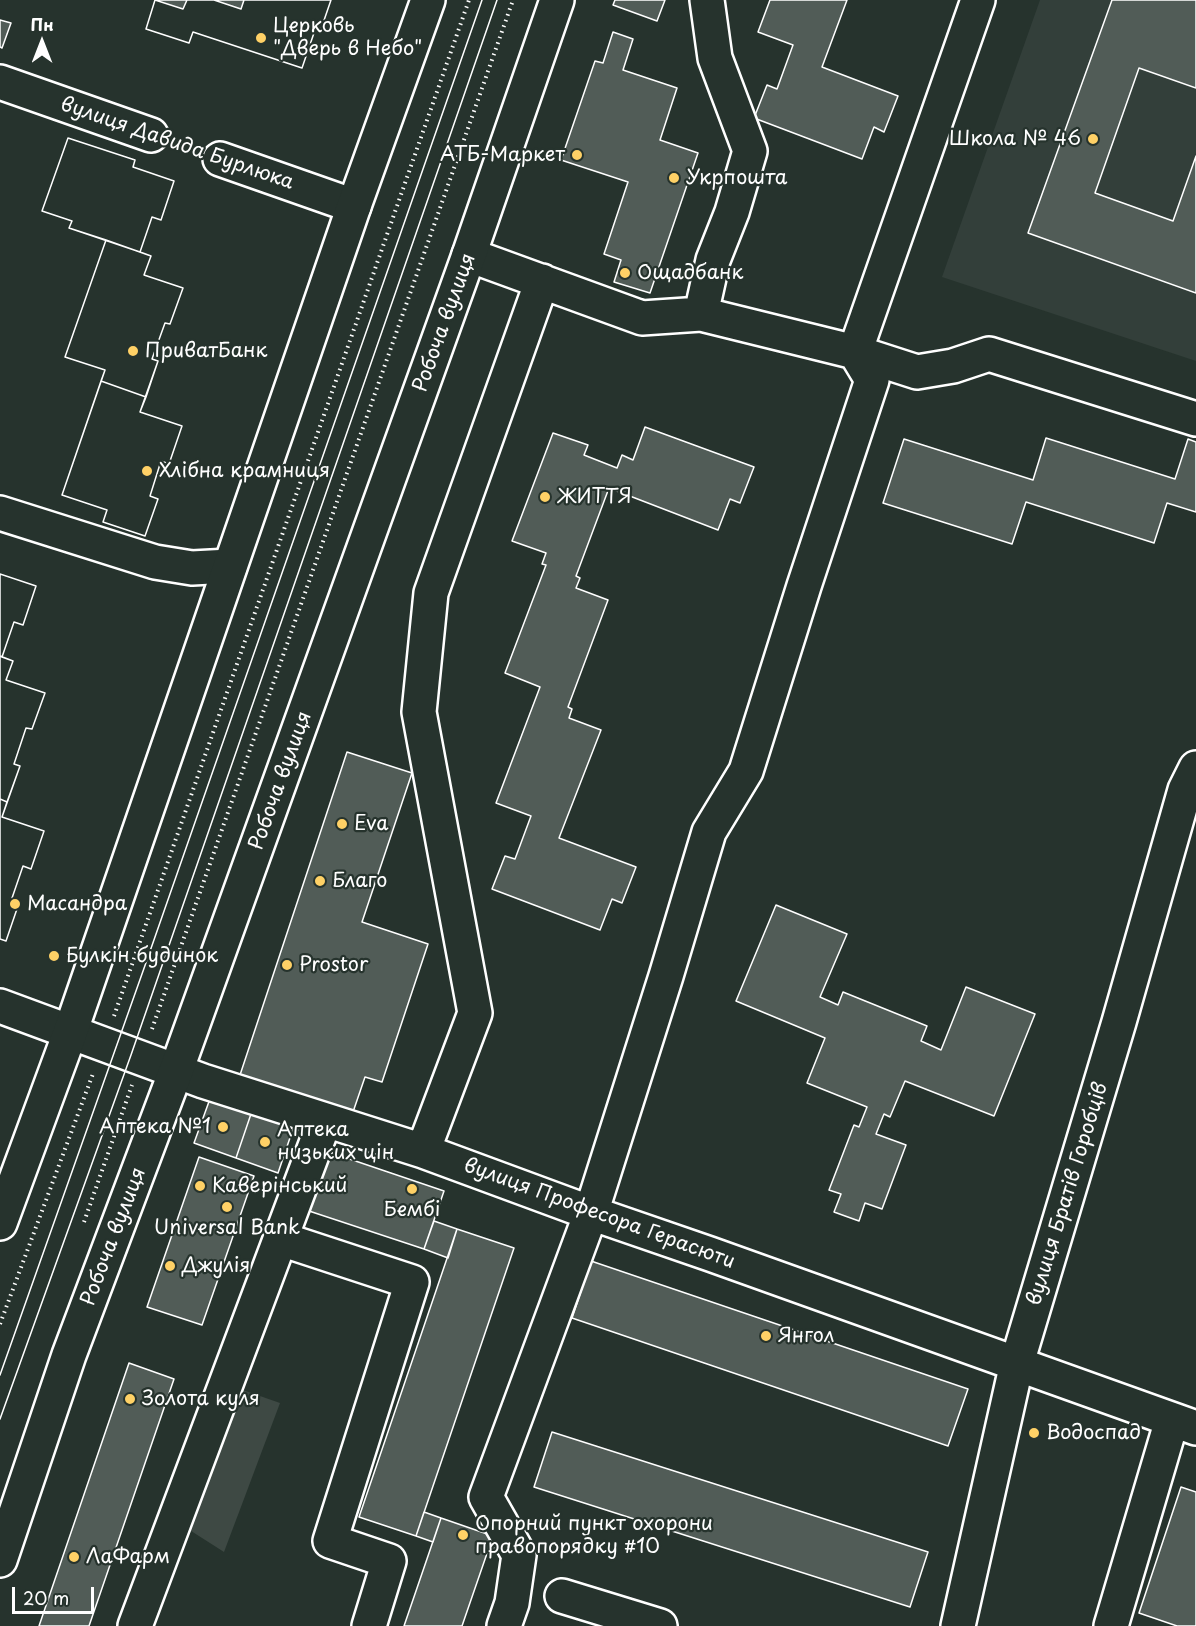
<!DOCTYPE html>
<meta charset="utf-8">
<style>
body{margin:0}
#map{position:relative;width:1196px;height:1626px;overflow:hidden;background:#26332d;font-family:"Playpen Sans",sans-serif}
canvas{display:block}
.north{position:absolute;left:12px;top:12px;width:60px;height:60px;-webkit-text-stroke:4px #26332d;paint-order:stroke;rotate:0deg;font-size:16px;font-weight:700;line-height:24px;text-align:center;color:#fff}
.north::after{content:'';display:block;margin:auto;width:21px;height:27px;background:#fff;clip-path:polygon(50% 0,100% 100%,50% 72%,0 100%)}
.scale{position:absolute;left:12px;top:1587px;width:82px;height:27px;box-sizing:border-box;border:3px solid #fff;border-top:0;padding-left:8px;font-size:18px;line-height:21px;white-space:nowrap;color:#fff;-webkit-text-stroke:4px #26332d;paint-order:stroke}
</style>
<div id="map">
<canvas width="1196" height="1626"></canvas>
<div class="north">Пн</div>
<div class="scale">20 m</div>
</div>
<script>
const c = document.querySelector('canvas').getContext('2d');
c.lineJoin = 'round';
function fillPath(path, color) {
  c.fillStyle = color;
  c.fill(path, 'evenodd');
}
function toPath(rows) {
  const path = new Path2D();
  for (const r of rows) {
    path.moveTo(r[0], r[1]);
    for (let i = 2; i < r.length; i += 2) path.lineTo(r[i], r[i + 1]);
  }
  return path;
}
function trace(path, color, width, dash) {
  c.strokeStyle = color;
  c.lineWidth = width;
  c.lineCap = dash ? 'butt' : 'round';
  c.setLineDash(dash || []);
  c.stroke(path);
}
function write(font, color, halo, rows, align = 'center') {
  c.font = font + ' "Playpen Sans",sans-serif';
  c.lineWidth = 4.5;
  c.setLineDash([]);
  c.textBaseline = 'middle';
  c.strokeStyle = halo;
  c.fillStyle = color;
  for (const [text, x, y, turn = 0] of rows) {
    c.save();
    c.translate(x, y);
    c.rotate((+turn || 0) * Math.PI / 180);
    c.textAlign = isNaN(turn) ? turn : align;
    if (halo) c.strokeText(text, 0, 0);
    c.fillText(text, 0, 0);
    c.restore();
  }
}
fillPath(toPath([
 [1040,0,1196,0,1196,361,942,277]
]), '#333f3a');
fillPath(toPath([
 [240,1389,280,1403,224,1552,188,1529]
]), '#3e4944');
const building = toPath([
 [155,0,183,9,187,0,214,0,241,9,244,0,331,0,320,32,315,30,302,68,193,32,189,43,146,29,155,0],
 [155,0,331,0,320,32,315,30,302,68,193,32,189,43,146,29,155,0],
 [615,0,665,0,657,21,613,5,615,0],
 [770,0,847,0,822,67,898,96,884,132,874,127,862,159,754,118,767,85,777,89,793,45,758,32,770,0],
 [1112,0,1196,0,1196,88,1139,68,1095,193,1173,221,1196,156,1196,293,1028,233,1112,0],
 [0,20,11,23,2,48,0,47,0,20],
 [613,32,633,39,623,70,677,88,660,140,698,153,650,293,614,282,621,260,604,254,628,182,561,160,595,61,603,63,613,32],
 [68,138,135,160,133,167,174,181,161,220,152,217,140,252,151,256,144,275,183,288,170,324,165,323,152,359,158,361,140,412,182,426,169,464,161,461,150,496,158,499,145,536,103,522,107,510,62,495,105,370,65,357,106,240,69,228,72,221,42,211,68,138],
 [68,138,135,160,133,167,174,181,161,220,152,217,140,252,69,228,72,221,42,211,68,138],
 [106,240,151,256,144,275,183,288,170,324,165,323,152,359,158,361,146,397,101,381,105,370,65,357,106,240],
 [101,381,146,397,140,412,182,426,169,464,161,461,150,496,158,499,145,536,103,522,107,510,62,495,101,381],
 [645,427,754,467,740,503,730,499,718,530,609,488,576,576,580,578,576,588,608,600,568,707,572,709,569,718,601,730,559,838,636,867,622,903,612,899,600,930,492,889,505,856,515,859,531,816,496,803,540,687,505,673,546,565,542,564,546,553,512,541,553,433,588,445,584,455,617,468,622,455,633,460,645,427],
 [1046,438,1175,479,1188,439,1196,442,1196,512,1167,503,1154,543,1026,502,1012,544,883,503,904,439,1033,480,1046,438],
 [0,574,36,586,23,625,14,622,2,657,13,661,6,680,45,693,32,729,26,728,14,764,20,766,2,817,44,831,31,869,23,866,11,901,19,903,6,941,0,939,0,574],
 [0,574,36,586,23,625,14,622,2,657,0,656,0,574],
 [0,656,13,661,6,680,45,693,32,729,26,728,14,764,20,766,7,802,0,799,0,656],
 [347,752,412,773,362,922,428,944,382,1082,365,1077,353,1112,240,1075,347,752],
 [0,799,7,802,2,817,44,831,31,869,23,866,11,901,19,903,6,941,0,939,0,799],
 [776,905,847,934,820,997,838,1005,843,992,927,1026,921,1041,941,1050,966,987,1035,1014,994,1116,905,1081,890,1117,884,1114,876,1134,906,1145,882,1209,865,1203,859,1221,834,1212,841,1194,829,1190,854,1125,859,1127,867,1107,807,1083,825,1038,736,1001,776,905],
 [211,1096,252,1111,236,1158,194,1143,211,1096],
 [252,1111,294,1126,278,1173,236,1158,252,1111],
 [323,1150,444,1191,424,1249,303,1209,323,1150],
 [199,1157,254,1176,202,1325,147,1307,199,1157],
 [434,1221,457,1229,448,1258,424,1249,434,1221],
 [457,1229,514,1248,416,1536,359,1517,457,1229],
 [591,1261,968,1389,948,1446,572,1318,591,1261],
 [129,1363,174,1379,89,1626,39,1626,129,1363],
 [552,1432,928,1552,910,1607,534,1487,552,1432],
 [1181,1487,1196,1492,1196,1626,1177,1626,1139,1613,1181,1487],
 [424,1512,441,1518,433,1542,416,1536,424,1512],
 [441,1518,493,1536,462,1626,404,1626,441,1518]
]);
fillPath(building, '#515c57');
trace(building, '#fff', 1.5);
const minor = toPath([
 [0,82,151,135],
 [220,159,354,206],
 [469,255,642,318,701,314,855,352,917,372,953,366,989,354,1196,419],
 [701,314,713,260,732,212,750,151,715,58,707,0],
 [0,513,155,562,192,568,230,566],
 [0,1006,203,1081,423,1151,591,1213,710,1254,1196,1428],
 [423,1151,475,1013,419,712,431,593,542,281],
 [281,1239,412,1282,330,1541,389,1561,369,1626],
 [562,1596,660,1626],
 [135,1626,325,1120],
 [504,1626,512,1603,519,1555,486,1497,591,1213,666,976,709,832,746,771,804,586,872,380,855,352,978,0],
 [958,1626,1017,1363,1119,1022,1185,790,1196,768],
 [1111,1626,1172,1420]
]);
const major = toPath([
 [0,1223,70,1033,354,206,428,0],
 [0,1560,69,1355,176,1071,469,255,557,0]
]);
trace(minor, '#fff', 38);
trace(major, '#fff', 38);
trace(toPath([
 [177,144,193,150],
 [114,1016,469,0],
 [152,1029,513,0],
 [84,1222,132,1085],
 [0,1324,94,1071]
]), '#fff', 4, [1.5, 4.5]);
trace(minor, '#26332d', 33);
trace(major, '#26332d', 33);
trace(toPath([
 [0,1375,148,957,482,0],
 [0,1419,131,1055,497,0]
]), '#fff', 1.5);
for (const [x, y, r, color] of [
 [261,38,6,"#ffd166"],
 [1093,139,6,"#ffd166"],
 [577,155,6,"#ffd166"],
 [674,178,6,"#ffd166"],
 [625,273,6,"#ffd166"],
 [133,351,6,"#ffd166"],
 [147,471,6,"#ffd166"],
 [545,497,6,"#ffd166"],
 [342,824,6,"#ffd166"],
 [320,881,6,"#ffd166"],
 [15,904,6,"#ffd166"],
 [54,956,6,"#ffd166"],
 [287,965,6,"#ffd166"],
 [223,1127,6,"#ffd166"],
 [265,1142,6,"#ffd166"],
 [200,1186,6,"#ffd166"],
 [412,1189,6,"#ffd166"],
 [227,1207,6,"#ffd166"],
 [170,1266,6,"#ffd166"],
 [766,1336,6,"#ffd166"],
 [130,1399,6,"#ffd166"],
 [1034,1433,6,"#ffd166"],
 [463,1535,6,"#ffd166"],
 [74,1557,6,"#ffd166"]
]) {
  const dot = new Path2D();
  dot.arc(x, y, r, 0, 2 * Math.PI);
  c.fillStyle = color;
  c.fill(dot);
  trace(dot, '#26332d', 2);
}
write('20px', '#fff', '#26332d', [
 ["Церковь",273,26],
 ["\"Дверь в Небо\"",273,49],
 ["Школа № 46",1081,139,"right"],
 ["АТБ-Маркет",565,155,"right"],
 ["Укрпошта",686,178],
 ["Ощадбанк",637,273],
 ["ПриватБанк",145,351],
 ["Хлібна крамниця",159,471],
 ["ЖИТТЯ",557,497],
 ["Eva",354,824],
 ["Благо",332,881],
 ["Масандра",27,904],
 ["Булкін будинок",66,956],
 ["Prostor",299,965],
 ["Аптека №1",211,1127,"right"],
 ["Аптека",277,1130],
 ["низьких цін",277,1153],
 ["Каверінський",212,1186],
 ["Бембі",412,1210,"center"],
 ["Universal Bank",227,1228,"center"],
 ["Джулія",182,1266],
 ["Янгол",778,1336],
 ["Золота куля",142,1399],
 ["Водоспад",1046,1433],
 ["Опорний пункт охорони",475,1524],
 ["правопорядку #10",475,1547],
 ["ЛаФарм",86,1557]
], 'left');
write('20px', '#fff', '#26332d', [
 ["вулиця Давида Бурлюка",177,144,19],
 ["Робоча вулиця",445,323,-70],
 ["Робоча вулиця",281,781,-70],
 ["вулиця Братів Горобців",1068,1194,-73],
 ["вулиця Професора Герасюти",599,1214,20],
 ["Робоча вулиця",114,1237,-69]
]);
</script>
